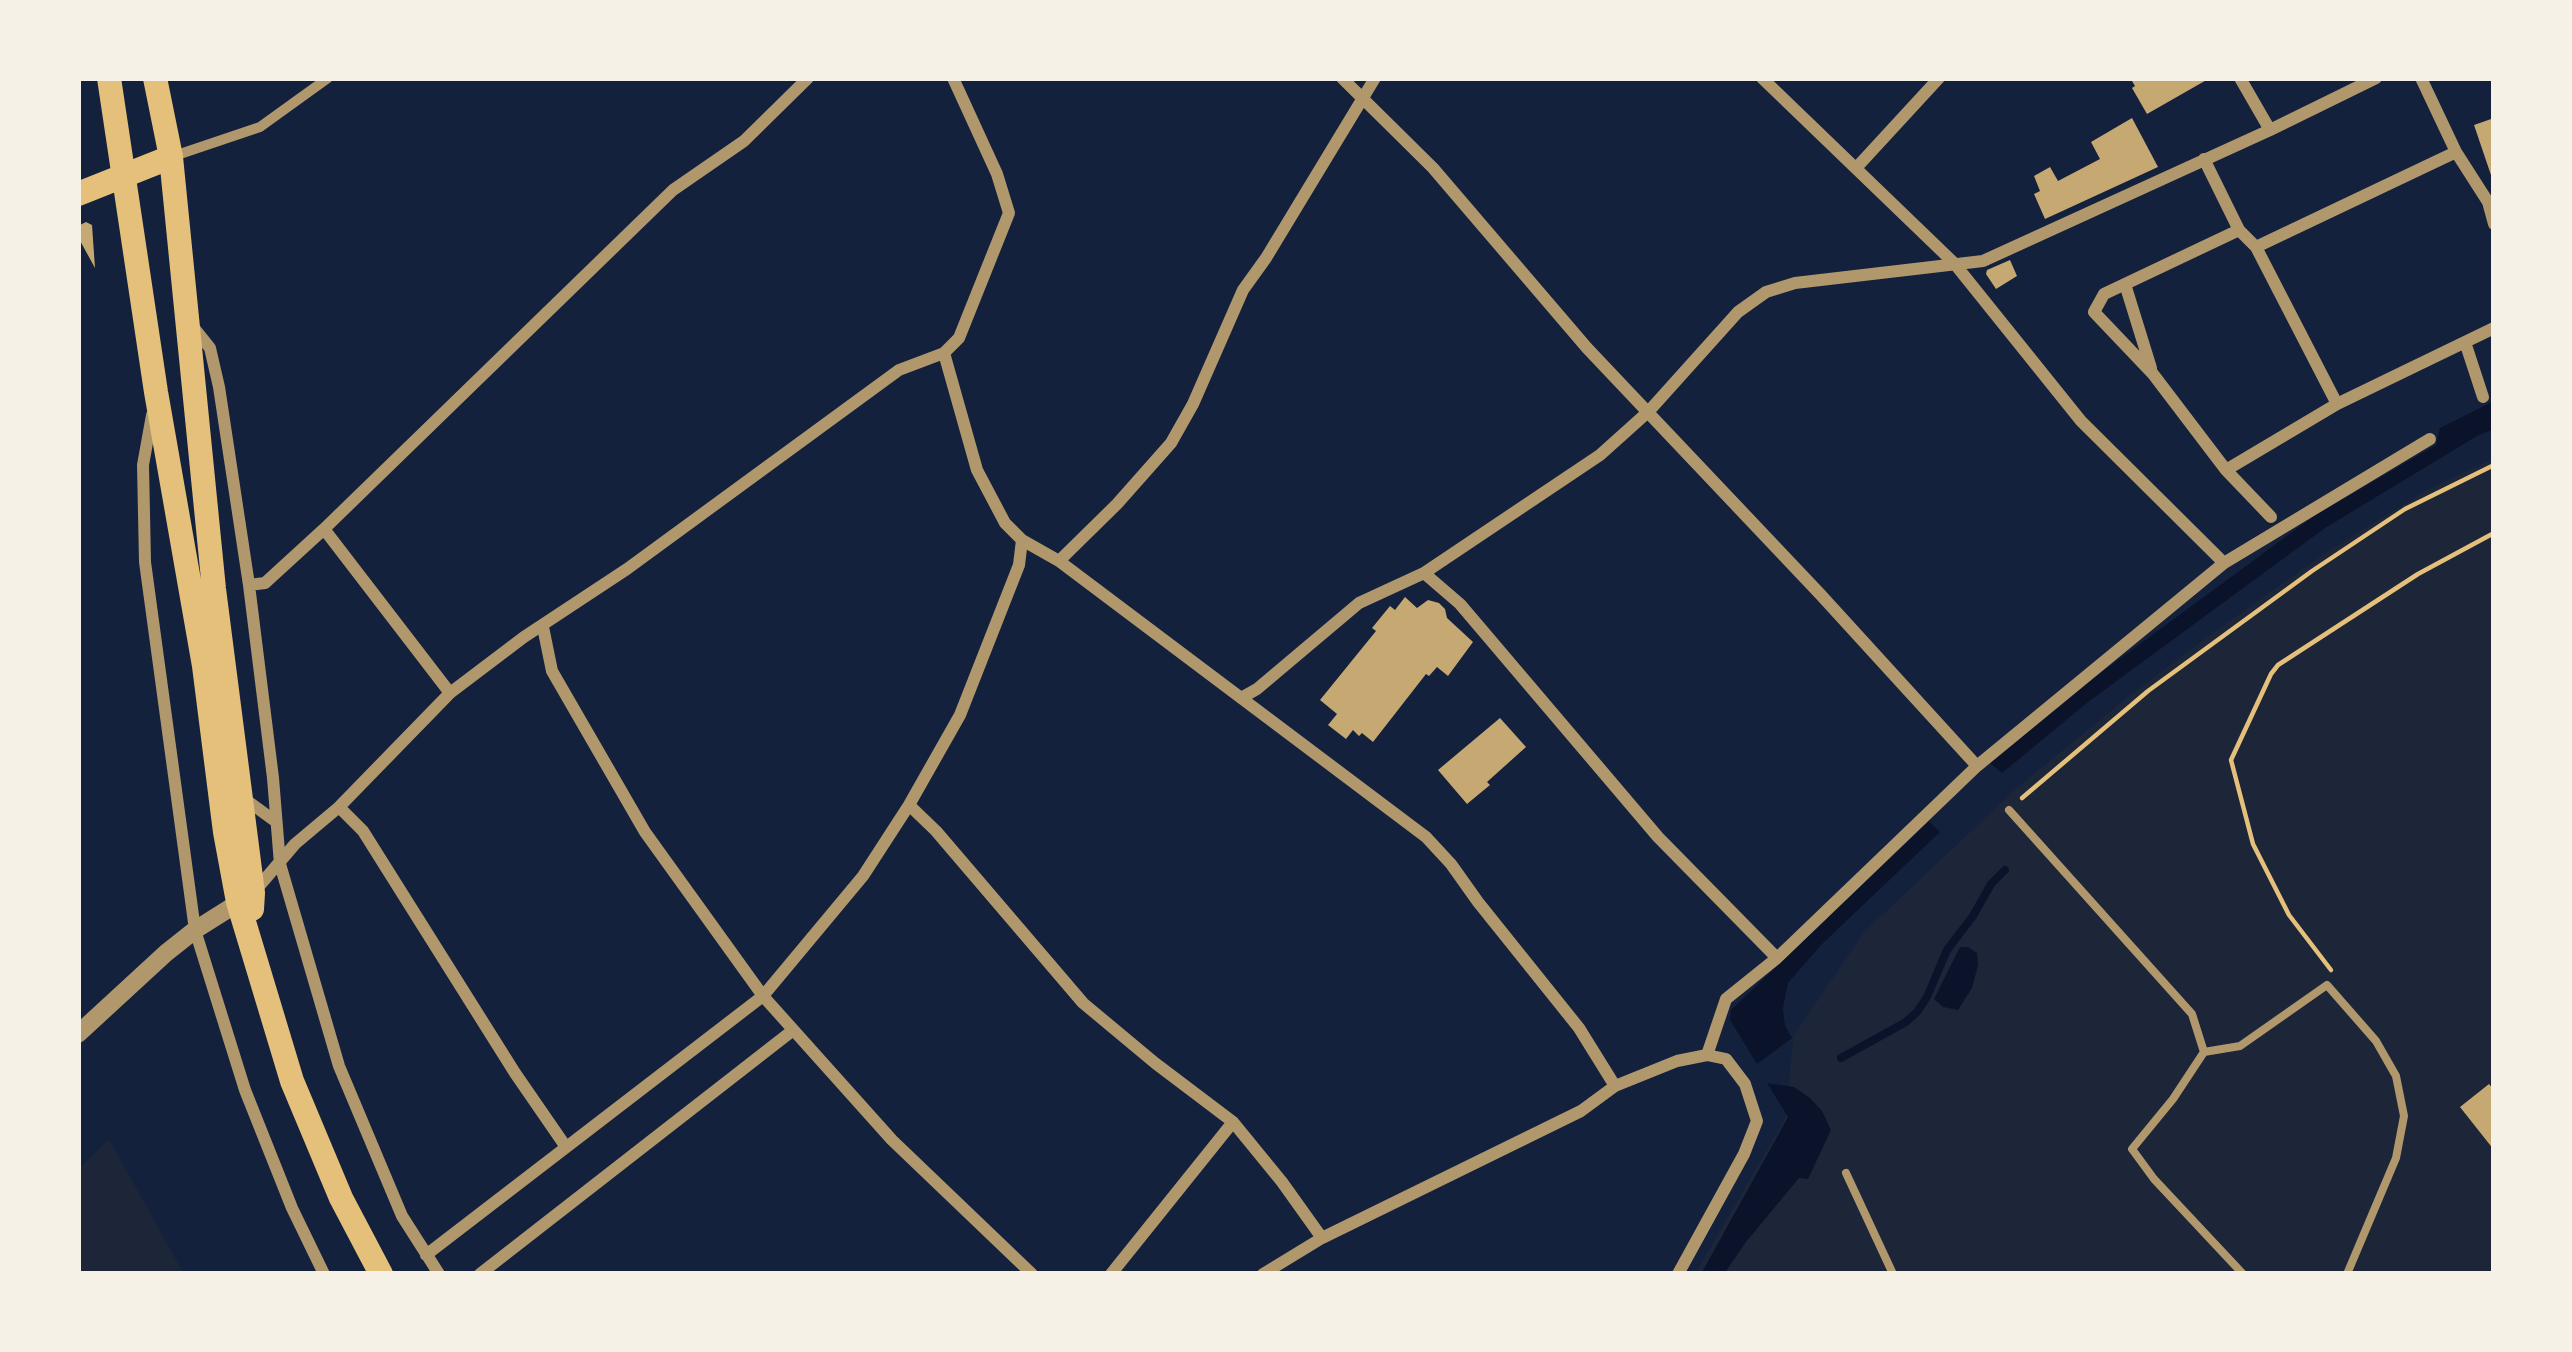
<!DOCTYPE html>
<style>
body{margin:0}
#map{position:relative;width:2572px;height:1352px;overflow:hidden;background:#14213d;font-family:Jost,sans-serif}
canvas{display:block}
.frame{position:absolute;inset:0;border:81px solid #f6f1e7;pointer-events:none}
</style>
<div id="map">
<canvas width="2572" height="1352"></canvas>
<div class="frame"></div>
</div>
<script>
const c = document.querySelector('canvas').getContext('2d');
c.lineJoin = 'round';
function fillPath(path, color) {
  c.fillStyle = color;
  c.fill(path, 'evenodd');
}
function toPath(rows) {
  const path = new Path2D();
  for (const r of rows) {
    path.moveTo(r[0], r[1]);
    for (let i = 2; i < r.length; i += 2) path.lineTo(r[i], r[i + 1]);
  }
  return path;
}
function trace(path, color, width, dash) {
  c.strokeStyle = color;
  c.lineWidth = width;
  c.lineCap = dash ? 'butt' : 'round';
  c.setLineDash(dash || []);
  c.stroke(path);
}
fillPath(toPath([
 [2494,458,2494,1274,1695,1274,1785,1119,1794,1035,1864,932,2017,788,2123,701,2210,635,2327,552,2427,490],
 [109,1139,184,1274,78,1274,78,1170]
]), '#1d2539');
fillPath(toPath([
 [2494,401,2494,429,2477,436,2325,528,2088,702,2002,773,1990,763,2080,688,2314,516,2436,445,2440,428],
 [1929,821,1940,832,1822,944,1788,983,1783,1008,1785,1026,1792,1038,1757,1064,1730,1020,1731,1010],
 [1960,947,1968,947,1977,953,1978,965,1972,988,1958,1010,1943,1007,1934,999],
 [1767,1083,1794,1087,1810,1098,1822,1111,1831,1130,1808,1179,1799,1178,1746,1242,1724,1274,1701,1274,1788,1117]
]), '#0b132b');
trace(toPath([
 [1841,1058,1906,1022,1917,1012,1927,997,1947,950,1973,916,1991,884,2005,870]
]), '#0b132b', 8);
fillPath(toPath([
 [2138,78,2210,78,2147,114,2132,88,2135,86,2132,81],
 [2132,118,2158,167,2045,219,2034,194,2040,191,2034,176,2050,167,2058,181,2100,159,2091,142],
 [2494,118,2494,181,2493,181,2474,125],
 [86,222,92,225,95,268,78,237,78,226],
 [2010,260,2017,276,1996,289,1986,274,1987,270],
 [1405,597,1417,608,1428,600,1439,603,1445,609,1447,618,1473,642,1448,676,1437,667,1429,676,1426,674,1373,742,1362,733,1359,736,1353,730,1346,739,1328,725,1337,714,1320,700,1376,631,1372,628,1390,606,1395,610],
 [1500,718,1526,747,1487,782,1490,785,1467,804,1438,770],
 [2489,1084,2494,1090,2494,1150,2460,1107]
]), '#c6a872');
trace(toPath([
 [2022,798,2148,691,2312,571,2405,509,2494,465],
 [2331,970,2289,915,2253,844,2231,760,2271,674,2278,665,2418,574,2494,533]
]), '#e5c07b', 4.5);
trace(toPath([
 [2009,810,2192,1014,2204,1052,2173,1099,2132,1149,2154,1179,2243,1274],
 [2204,1052,2240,1046,2327,985,2376,1041,2396,1076,2404,1116,2396,1158,2347,1274],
 [1846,1173,1893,1274]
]), '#b1986c', 8);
trace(toPath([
 [174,156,260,127,328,78]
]), '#b1986c', 10);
trace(toPath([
 [1342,78,1433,168,1587,348,1820,594,1977,766],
 [1762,78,1954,263,2081,421,2224,563],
 [2240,78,2270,130],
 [2421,78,2456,152,2488,202,2494,224],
 [2204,159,2239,230,2256,247,2337,404],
 [1857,167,1939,78],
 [2239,230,2104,294,2094,312,2153,374,2226,470,2271,517],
 [2256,247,2456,152],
 [2125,284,2151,368],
 [190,323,210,348,219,387,249,585,273,778,280,864,339,1066,402,1216,439,1274],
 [2465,342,2483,397],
 [944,353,977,470,1005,523,1022,540,1059,561,1426,837,1451,864,1478,902,1579,1028,1615,1086],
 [152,415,143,465,145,562,195,930,245,1090,292,1208,324,1274],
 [2226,470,2337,404,2494,328],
 [324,529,450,693],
 [1059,561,1117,504,1171,443,1193,404,1243,290,1266,258,1375,78],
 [1424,573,1460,604,1658,837,1777,958],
 [249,585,265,583,324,529,673,190,744,141,808,78],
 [543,627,552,671,645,832,763,996,892,1140,1032,1274],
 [1241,698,1257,689,1359,603,1424,573,1600,455,1649,411,1738,312,1766,292,1795,283,1983,261,2270,130,2376,78],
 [242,797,275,821],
 [909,805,936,831,1083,1003,1155,1063,1233,1122,1282,1182,1322,1238],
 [339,807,363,831,515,1073,566,1147],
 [254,892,295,844,339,807,450,693,524,637,627,569,899,370,944,353,959,338,1009,213,997,174,953,78],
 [1707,1055,1726,999,1777,958,1977,766,2224,563,2430,439],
 [426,1255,763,996,863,876,909,805,960,715,1019,565,1022,540],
 [480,1274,792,1031],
 [1111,1274,1233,1122],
 [1263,1274,1322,1238,1581,1111,1615,1086,1677,1061,1707,1055,1726,1059,1745,1084,1757,1121,1744,1154,1678,1274]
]), '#b1986c', 12);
trace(toPath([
 [78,1034,166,953,195,930,249,896]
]), '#b1986c', 18);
trace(toPath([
 [109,78,156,392,204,666,225,832,238,902,292,1081,341,1198,381,1274],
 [155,78,171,157,214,589,253,893,252,909],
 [78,194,171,157]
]), '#e5c07b', 24);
</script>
